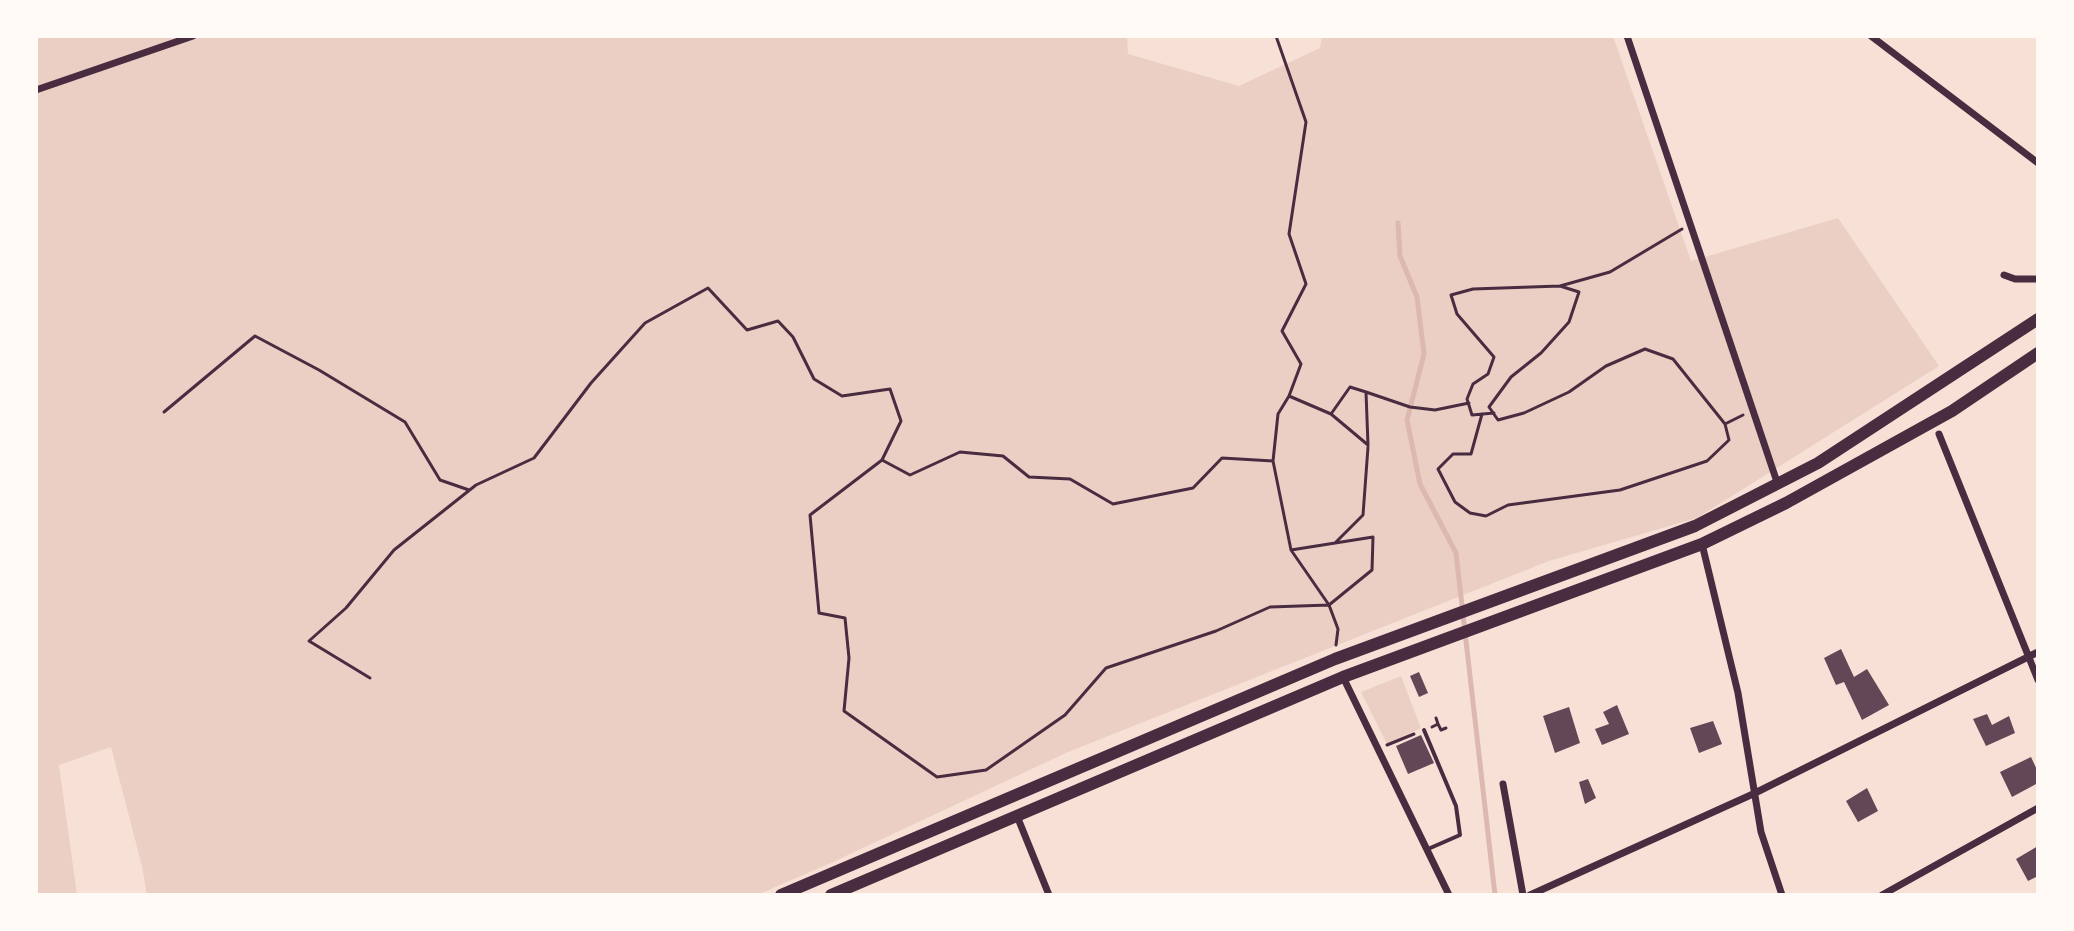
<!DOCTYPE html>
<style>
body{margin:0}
#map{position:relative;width:2074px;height:931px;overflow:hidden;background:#f7e1d7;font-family:Ubuntu,sans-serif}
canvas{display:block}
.frame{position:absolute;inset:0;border:38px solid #fffaf5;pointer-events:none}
</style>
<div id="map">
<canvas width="2074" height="931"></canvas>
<div class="frame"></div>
</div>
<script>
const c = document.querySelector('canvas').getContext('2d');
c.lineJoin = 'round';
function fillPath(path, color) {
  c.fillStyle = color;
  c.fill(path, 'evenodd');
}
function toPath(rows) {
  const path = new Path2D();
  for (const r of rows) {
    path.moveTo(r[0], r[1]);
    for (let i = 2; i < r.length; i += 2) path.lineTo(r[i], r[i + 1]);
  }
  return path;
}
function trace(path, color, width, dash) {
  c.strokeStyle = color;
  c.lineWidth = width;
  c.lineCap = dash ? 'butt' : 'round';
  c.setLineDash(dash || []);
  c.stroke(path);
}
fillPath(toPath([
 [36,36,1127,36,1128,54,1239,86,1320,48,1322,36,1613,36,1691,261,1838,218,1939,366,1697,518,1549,561,1068,752,833,862,757,895,147,895,142,866,111,747,59,765,77,895,36,895],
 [1401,676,1421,728,1387,744,1361,692]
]), '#ebcfc5');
trace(toPath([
 [1398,223,1400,256,1417,297,1424,354,1407,420,1420,484,1456,553,1495,895]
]), '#dcb8b0', 5);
fillPath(toPath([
 [1841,649,1854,677,1867,669,1889,705,1862,720,1844,682,1836,685,1824,658],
 [1419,672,1428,693,1419,697,1410,676],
 [1617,705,1629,734,1602,745,1595,729,1609,724,1603,712],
 [1569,707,1580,743,1555,753,1543,716],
 [1987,714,1992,725,2009,716,2015,733,1986,746,1973,719],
 [1713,721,1722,744,1699,753,1690,728],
 [1421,735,1434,763,1408,774,1396,746],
 [2031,757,2038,772,2038,783,2012,797,2000,772],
 [1588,779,1596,798,1585,804,1579,782],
 [1867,788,1878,811,1858,822,1846,801],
 [2038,846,2038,876,2028,881,2016,859]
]), '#644757');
trace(toPath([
 [1276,36,1306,122,1289,234,1306,284,1282,331,1301,364,1289,396,1331,414],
 [1560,286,1610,272,1682,229],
 [1366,392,1368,445,1331,414,1350,387,1366,392,1410,407,1435,410,1469,403],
 [164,412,255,336,319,370,405,422,440,480,469,490],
 [1494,413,1472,415,1467,399,1473,384,1488,374,1494,357,1457,314,1451,295,1473,289,1560,286,1579,292,1569,322,1541,353,1511,377,1489,407,1498,420,1524,413,1569,392,1606,366,1645,349,1673,359,1725,424,1743,415],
 [1482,414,1471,454,1453,454,1438,469,1455,502,1470,513,1486,516,1508,505,1620,490,1707,461,1729,440,1725,424],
 [882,460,810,515,819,613,845,618,849,658,844,711,937,777,986,770,1065,715,1106,668,1216,631,1270,607,1329,605,1372,570,1373,537,1291,550,1273,461],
 [1335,543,1363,515,1368,447],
 [1291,550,1329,605,1338,629,1336,645],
 [370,678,309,641,346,608,394,550,476,485,534,458,591,383,645,323,708,288,747,330,778,321,793,337,814,379,842,396,890,389,901,421,882,460,910,475,960,452,1003,456,1029,477,1070,479,1113,504,1193,488,1222,458,1273,461,1278,414,1289,396],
 [1438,724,1441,730,1446,728],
 [1432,727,1438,724,1436,718],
 [1387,745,1414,734]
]), '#4a2c40', 3);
trace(toPath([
 [1424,730,1456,806,1460,835,1428,849]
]), '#4a2c40', 4);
trace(toPath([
 [1627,36,1778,485],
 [1871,36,2038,163],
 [36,90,193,36],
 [2004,275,2015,279,2038,279],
 [1939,434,2038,680],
 [1702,544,1738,693,1761,832,1782,895],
 [1343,677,1449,895],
 [1503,784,1523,895],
 [1017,816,1049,895],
 [1530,895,1753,794,2038,652],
 [1882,895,2038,808]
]), '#4a2c40', 7);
trace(toPath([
 [781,895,1335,659,1695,526,1818,463,2038,319],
 [831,895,1343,677,1702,544,1786,503,1952,411,2038,353]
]), '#4a2c40', 12);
</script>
